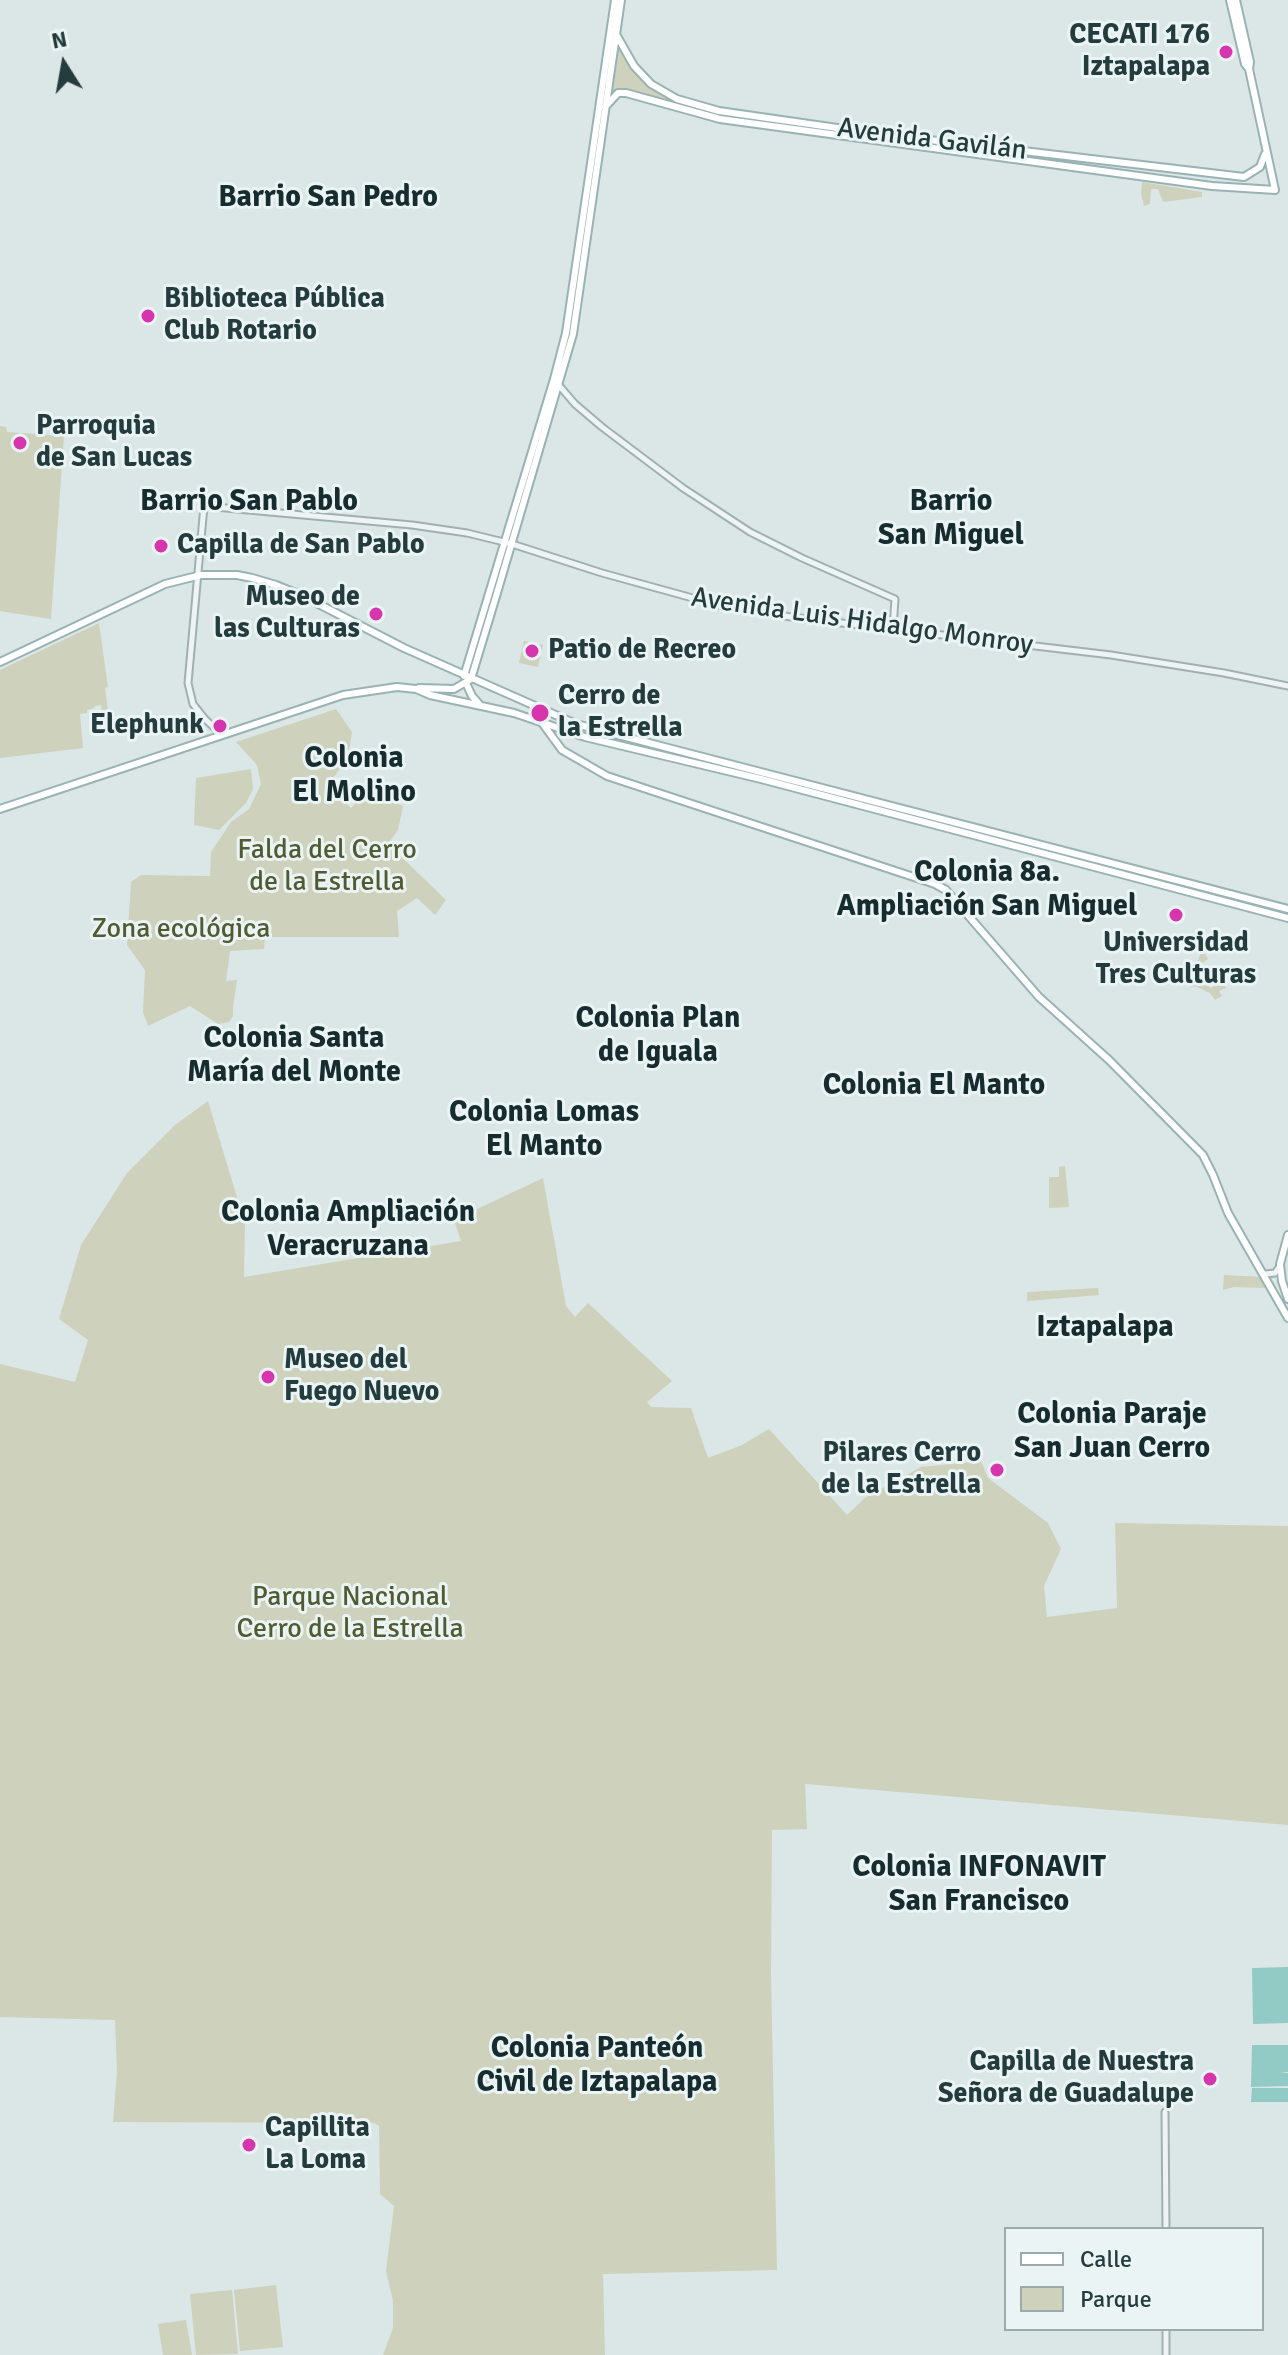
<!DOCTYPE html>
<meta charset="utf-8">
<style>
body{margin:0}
#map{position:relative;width:1288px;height:2355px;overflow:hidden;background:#dbe6e7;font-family:Signika,sans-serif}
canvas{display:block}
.legend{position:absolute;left:1004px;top:2227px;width:260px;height:104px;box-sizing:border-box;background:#eaf4f4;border:2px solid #9baaab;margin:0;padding:10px 14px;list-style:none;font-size:24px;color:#243c3d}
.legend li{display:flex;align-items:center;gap:16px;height:40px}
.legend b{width:40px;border:2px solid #9baaab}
.north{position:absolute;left:24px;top:24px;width:80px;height:80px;-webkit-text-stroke:6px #eaf4f4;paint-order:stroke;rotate:349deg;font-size:22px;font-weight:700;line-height:32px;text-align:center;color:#243c3d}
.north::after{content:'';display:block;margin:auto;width:28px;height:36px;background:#243c3d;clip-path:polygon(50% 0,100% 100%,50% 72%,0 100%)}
</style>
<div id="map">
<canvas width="1288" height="2355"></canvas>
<ul class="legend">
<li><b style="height:10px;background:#fff"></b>Calle</li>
<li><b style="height:22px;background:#ced1bb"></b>Parque</li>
</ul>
<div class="north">N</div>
</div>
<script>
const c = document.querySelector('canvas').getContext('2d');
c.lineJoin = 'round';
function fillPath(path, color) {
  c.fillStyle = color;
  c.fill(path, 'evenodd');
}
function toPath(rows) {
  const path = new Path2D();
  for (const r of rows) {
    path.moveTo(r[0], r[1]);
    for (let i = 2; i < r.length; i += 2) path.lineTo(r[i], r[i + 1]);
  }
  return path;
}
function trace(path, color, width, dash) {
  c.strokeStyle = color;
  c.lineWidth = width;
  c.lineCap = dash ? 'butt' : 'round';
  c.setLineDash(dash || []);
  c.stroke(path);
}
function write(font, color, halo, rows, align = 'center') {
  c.font = font + ' Signika,sans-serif';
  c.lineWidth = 6;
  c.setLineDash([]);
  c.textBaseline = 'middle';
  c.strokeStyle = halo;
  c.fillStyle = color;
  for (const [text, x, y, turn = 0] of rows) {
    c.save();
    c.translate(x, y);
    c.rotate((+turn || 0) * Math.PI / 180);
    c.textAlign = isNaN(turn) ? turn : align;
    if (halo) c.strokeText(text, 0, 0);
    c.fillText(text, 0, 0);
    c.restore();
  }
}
fillPath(toPath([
 [617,46,623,50,638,77,671,99,670,101,668,103,610,92],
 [1142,182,1202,192,1202,197,1163,202,1158,189,1151,189,1150,204,1144,206,1141,193],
 [0,426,6,427,7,432,64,436,51,619,0,611],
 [99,623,108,687,105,688,109,717,103,718,101,705,95,706,94,708,87,710,87,713,80,714,83,748,0,758,0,670],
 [524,641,543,645,538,667,519,663],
 [336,709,352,732,348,758,328,785,351,808,364,793,375,799,381,797,403,806,398,830,388,844,446,900,435,915,417,898,397,911,399,937,265,937,264,949,230,951,226,981,237,980,233,1007,233,1016,229,1022,218,1024,190,1006,148,1026,143,1012,145,970,127,945,131,882,141,875,210,876,211,852,231,822,249,809,261,784,257,765,236,742],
 [251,769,253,789,246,803,219,830,194,825,196,778],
 [1204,940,1208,947,1203,951,1208,959,1199,965,1203,975,1200,978,1202,981,1206,980,1210,988,1223,983,1226,988,1219,991,1222,996,1215,1000,1210,993,1195,986,1191,987],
 [208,1101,245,1224,244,1277,461,1241,454,1220,543,1178,566,1306,575,1317,588,1303,672,1381,647,1402,651,1407,691,1408,708,1458,742,1445,769,1429,847,1515,865,1498,921,1467,981,1461,988,1478,1048,1523,1061,1549,1044,1586,1047,1617,1117,1608,1115,1523,1288,1526,1288,1825,805,1784,807,1829,772,1830,771,1973,777,2270,603,2274,605,2355,383,2355,393,2328,393,2301,386,2271,394,2206,380,2194,379,2126,374,2123,113,2122,117,2072,115,2020,0,2017,0,1364,75,1382,88,1340,59,1319,81,1245,127,1173,175,1125],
 [1065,1166,1069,1207,1049,1208,1049,1177,1059,1177,1059,1167],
 [1224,1275,1262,1277,1268,1288,1234,1287,1223,1290],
 [1098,1288,1099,1295,1027,1301,1027,1292],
 [276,2285,283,2347,240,2351,234,2290],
 [232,2290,238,2354,196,2355,190,2294],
 [186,2320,192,2355,163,2355,158,2324]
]), '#ced1bb');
fillPath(toPath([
 [1288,1967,1288,2023,1253,2024,1252,1968],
 [1252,2045,1288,2045,1288,2072,1280,2073,1288,2073,1288,2086,1251,2087],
 [1252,2088,1288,2088,1288,2102,1251,2102]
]), '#92cac5');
const minor = toPath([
 [556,382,575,404,602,427,683,488,750,532,802,558,895,599,893,628],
 [222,735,205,719,193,704,188,683,204,506,412,525,467,533,512,544,602,573,718,605,791,617,1111,655,1224,673,1288,686],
 [1265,1274,1275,1273,1280,1266],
 [1165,2112,1166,2229],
 [1166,2355,1166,2329]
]);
const major = toPath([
 [1230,0,1245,64,1249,69],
 [617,36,634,66,651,84,677,99,719,111,879,134,1244,177,1260,167,1265,154],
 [605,107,618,93,626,93,720,119,1212,186,1275,190,1249,69,1250,62,1236,0],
 [0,662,165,584,201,575,237,575,252,578,276,585,303,596,404,648,576,724,1288,909],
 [464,676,554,379,566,333,615,0],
 [466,683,472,696,479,704],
 [419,688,454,689,471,679,497,593,573,334,621,0],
 [543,724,562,750,607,776,935,884,946,890,1039,997,1109,1060,1203,1155,1213,1175,1228,1213,1288,1318],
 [0,809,343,695,397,687,416,689,430,695,514,713,585,737,761,779,1288,918],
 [1288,1235,1280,1264,1282,1281,1288,1299]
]);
trace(minor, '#a0b0b1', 9);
trace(major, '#99b3b3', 10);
trace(minor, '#eef4f5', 5);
trace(major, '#fff', 6);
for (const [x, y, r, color] of [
 [1226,52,8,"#d635ae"],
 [148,316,8,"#d635ae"],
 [20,443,8,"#d635ae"],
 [161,546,8,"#d635ae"],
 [376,614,8,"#d635ae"],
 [532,651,8,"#d635ae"],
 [540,713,10,"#d635ae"],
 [220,726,8,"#d635ae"],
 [1176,915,8,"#d635ae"],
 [268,1377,8,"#d635ae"],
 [997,1470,8,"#d635ae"],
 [1210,2079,8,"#d635ae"],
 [249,2145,8,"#d635ae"]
]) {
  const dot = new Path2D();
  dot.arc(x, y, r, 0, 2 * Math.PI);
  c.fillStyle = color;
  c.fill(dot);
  trace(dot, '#eaf4f4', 3);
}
write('bold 28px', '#243c3d', '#eaf4f4', [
 ["CECATI 176",1210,36,"right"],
 ["Iztapalapa",1210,68,"right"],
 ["Biblioteca Pública",164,300],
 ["Club Rotario",164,332],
 ["Parroquia",36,427],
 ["de San Lucas",36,459],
 ["Capilla de San Pablo",177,546],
 ["Museo de",360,598,"right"],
 ["las Culturas",360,630,"right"],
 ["Patio de Recreo",548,651],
 ["Cerro de",558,697],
 ["la Estrella",558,729],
 ["Elephunk",204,726,"right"],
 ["Universidad",1176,944,"center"],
 ["Tres Culturas",1176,976,"center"],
 ["Museo del",284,1361],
 ["Fuego Nuevo",284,1393],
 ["Pilares Cerro",981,1454,"right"],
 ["de la Estrella",981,1486,"right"],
 ["Capilla de Nuestra",1194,2063,"right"],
 ["Señora de Guadalupe",1194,2095,"right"],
 ["Capillita",265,2129],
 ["La Loma",265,2161]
], 'left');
write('28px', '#243c3d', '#eaf4f4', [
 ["Avenida Gavilán",932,140,7],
 ["Avenida Luis Hidalgo Monroy",862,622,8]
]);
write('28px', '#515a30', '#eaf4f4', [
 ["Falda del Cerro",327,851],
 ["de la Estrella",327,883],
 ["Zona ecológica",181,930],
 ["Parque Nacional",350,1598],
 ["Cerro de la Estrella",350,1630]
]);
write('bold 30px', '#172c2e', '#eaf4f4', [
 ["Barrio San Pedro",328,198],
 ["Barrio San Pablo",249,502],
 ["Barrio",951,502],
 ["San Miguel",951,536],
 ["Colonia",354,759],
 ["El Molino",354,793],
 ["Colonia 8a.",987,873],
 ["Ampliación San Miguel",987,907],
 ["Colonia Plan",658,1019],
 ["de Iguala",658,1053],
 ["Colonia Santa",294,1039],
 ["María del Monte",294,1073],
 ["Colonia El Manto",934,1086],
 ["Colonia Lomas",544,1113],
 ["El Manto",544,1147],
 ["Colonia Ampliación",348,1213],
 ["Veracruzana",348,1247],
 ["Iztapalapa",1105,1328],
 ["Colonia Paraje",1112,1415],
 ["San Juan Cerro",1112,1449],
 ["Colonia INFONAVIT",979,1868],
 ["San Francisco",979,1902],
 ["Colonia Panteón",597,2049],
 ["Civil de Iztapalapa",597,2083]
]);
</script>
